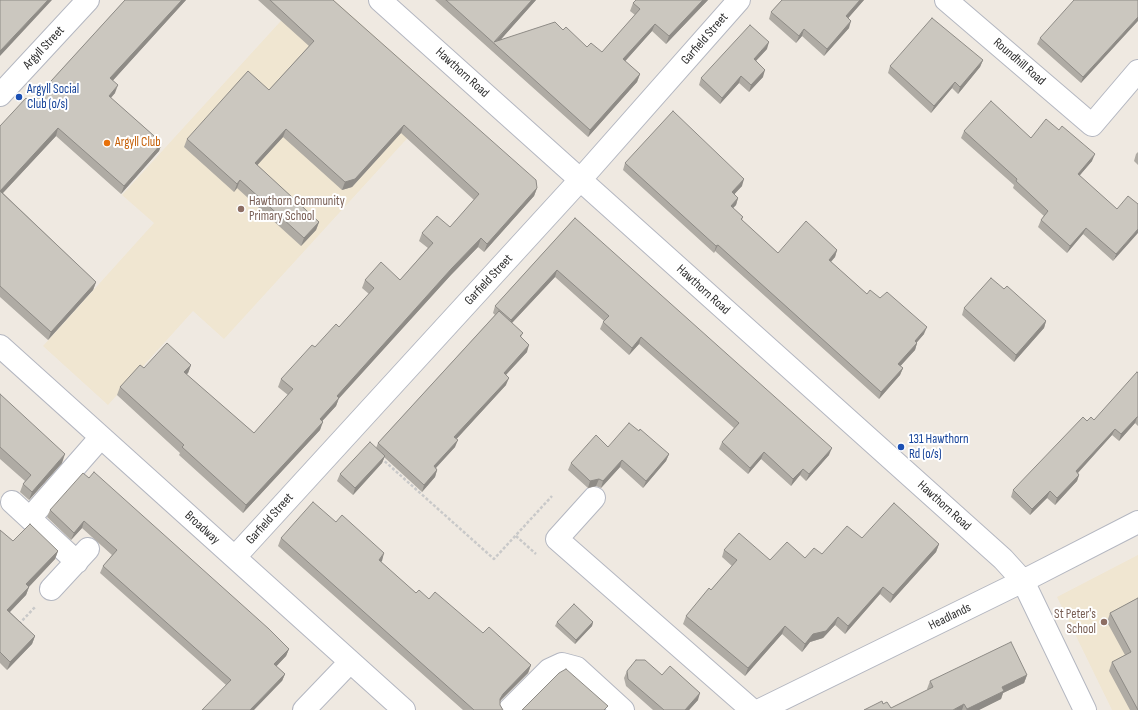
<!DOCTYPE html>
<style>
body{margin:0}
canvas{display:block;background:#efe9e1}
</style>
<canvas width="1138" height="710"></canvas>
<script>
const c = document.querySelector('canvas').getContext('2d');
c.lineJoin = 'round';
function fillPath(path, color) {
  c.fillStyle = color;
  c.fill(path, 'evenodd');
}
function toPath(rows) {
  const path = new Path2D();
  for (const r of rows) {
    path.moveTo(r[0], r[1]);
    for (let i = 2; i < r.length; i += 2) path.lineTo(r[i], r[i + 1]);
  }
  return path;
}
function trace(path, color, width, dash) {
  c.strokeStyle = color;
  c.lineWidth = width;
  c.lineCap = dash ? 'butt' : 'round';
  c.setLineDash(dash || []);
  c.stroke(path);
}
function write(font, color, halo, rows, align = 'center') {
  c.font = font + ' "Sofia Sans Condensed",sans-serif';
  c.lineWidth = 4;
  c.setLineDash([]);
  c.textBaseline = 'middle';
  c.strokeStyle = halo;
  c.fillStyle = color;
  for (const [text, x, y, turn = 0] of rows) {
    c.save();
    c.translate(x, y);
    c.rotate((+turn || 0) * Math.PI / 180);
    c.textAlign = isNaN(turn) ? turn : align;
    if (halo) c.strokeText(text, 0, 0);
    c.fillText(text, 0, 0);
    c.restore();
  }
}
fillPath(toPath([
 [300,0,334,0,444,98,224,339,193,311,108,405,43,346,154,223,122,195],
 [1138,555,1138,710,1112,710,1057,597]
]), '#f0e6d1');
const minor = toPath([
 [380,0,1003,559,1023,581,1085,710],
 [946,0,1092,125,1138,71],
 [0,95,88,0],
 [0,346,404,710],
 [594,498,557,539,752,710],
 [12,502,77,562],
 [30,518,101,437],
 [235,557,580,180,739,0],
 [51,589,88,549],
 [304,710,350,662],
 [509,710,549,670,562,664,577,668,623,710],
 [760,710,1023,581,1138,522]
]);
trace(minor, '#b4b7c1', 24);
trace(toPath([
 [381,458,494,559,552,496],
 [516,536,536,554],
 [19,624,36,606]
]), '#c9c9c9', 2.5, [3, 2]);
trace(minor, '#fff', 22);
fillPath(toPath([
 [125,0,186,0,113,80,115,93,111,98,162,143,159,151,121,194,56,136,3,193,96,282,93,290,48,340,0,297,0,126,31,103],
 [258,0,333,0,537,188,534,196,484,252,478,247,450,276,339,398,336,406,322,421,320,430,243,513,179,455,180,453,117,395,120,387,144,368,191,365,188,373,186,374,254,433,288,395,278,387,281,379,315,347,339,327,369,294,362,288,365,280,400,280,428,248,419,241,422,233,450,227,474,200,401,133,352,187,342,190,283,137,257,165,319,222,316,230,301,246,237,188,234,192,184,147,187,139,269,90,309,46],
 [435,0,536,0,500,40,563,30,587,47,602,52,635,15,630,11,633,3,636,0,708,0,666,44,652,31,625,61,640,74,637,82,588,137],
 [782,0,864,0,848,18,849,28,824,56,802,36,796,43,769,19,771,12],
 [1138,0,1081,83,1037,44,1040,38],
 [767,49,756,61,763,77,749,92,739,83,720,104,699,85,701,78],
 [983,60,980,67,958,94,952,88,931,113,888,73,890,66],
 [964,131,1031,138,1092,161,1079,176,1117,209,1138,204,1113,261,1083,234,1067,253,1038,227,1041,220,1044,216,1013,188,1014,185,961,138],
 [1138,152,1138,165,1134,161,1136,154],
 [625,163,742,186,734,194,738,198,736,205,733,208,743,217,742,220,778,253,837,250,835,257,831,262,867,294,880,298,924,334,917,342,917,343,915,350,900,366,903,368,900,375,879,399,715,251,714,253,623,170],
 [575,218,829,455,806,481,800,475,791,486,761,459,748,474,719,449,722,442,734,428,639,344,629,355,600,329,603,322,604,321,555,277,512,323,523,333,521,337,527,352,506,375,506,385,456,439,455,447,436,468,437,470,435,477,422,492,384,457,382,463,353,495,337,481,340,474,376,448,378,443,495,315,493,313,495,306],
 [1004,289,1046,321,1044,328,1014,362,962,315,964,308],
 [1138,373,1138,426,1135,423,1119,441,1112,435,1078,473,1079,475,1077,481,1055,505,1047,498,1030,515,1011,497,1013,490,1087,421,1094,420],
 [0,394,62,463,29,500,20,492,23,484,25,481,0,459],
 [608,447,669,454,666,461,643,488,620,467,601,488,596,486,588,488,568,470,571,463],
 [89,478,289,649,286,656,276,666,285,674,282,681,226,685,100,573,103,566,112,555,82,528,71,540,47,517,50,510],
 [336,522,384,553,381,562,416,593,429,599,483,633,531,665,528,673,500,701,500,705,503,710,463,710,278,546,281,538],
 [0,530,13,541,58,551,55,559,29,587,26,595,10,612,35,636,32,644,7,670,0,663],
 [939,544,936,552,890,603,880,594,845,634,835,625,823,638,810,642,802,652,782,634,745,676,683,624,686,616,711,590,732,566,722,557,724,550,770,560,805,558,822,554],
 [1138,598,1138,710,1130,710,1109,671,1112,662,1125,655,1107,622,1110,613],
 [557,622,593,622,592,626,575,644,555,626],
 [627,671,662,675,698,700,689,710,653,710,626,686,624,678],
 [1027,675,1024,683,1003,693,1001,699,979,710,864,710,883,704,891,708,928,690,927,689,930,681]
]), '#afaba4');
fillPath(toPath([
 [48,0,52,0,0,56,0,51],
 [182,0,186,0,108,86,110,78],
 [532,0,536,0,496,45,494,43],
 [703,0,708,0,666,44,669,36],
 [860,0,864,0,844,23,846,16],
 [1138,17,1138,21,1081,83,1083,77],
 [851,21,849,28,824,56,827,49],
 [655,24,652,31,620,67,623,59],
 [804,29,802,36,796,43,799,36],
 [769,42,767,49,751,66,754,59],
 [983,60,980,67,958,94,960,87],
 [765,70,763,77,749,92,751,85],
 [640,74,637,82,588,137,590,130],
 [741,76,739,83,720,104,722,98],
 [955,82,952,88,931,113,934,106],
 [118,85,115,93,106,103,109,96],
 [404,125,401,133,352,187,342,190,345,182],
 [58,128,56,136,0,196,0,191],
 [286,129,283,137,252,171,255,163],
 [162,143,159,151,121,194,124,186],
 [1095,154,1092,161,1075,181,1078,174],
 [744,179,742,186,730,199,732,192],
 [240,180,237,188,234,192,237,184],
 [537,188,534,196,484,252,487,244],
 [738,198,736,205,728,213,731,206],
 [319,222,316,230,301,246,304,238],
 [1086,228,1083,234,1067,253,1070,246],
 [1138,229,1138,233,1113,261,1116,254],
 [481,238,478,247,450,276,334,404,337,396,452,268],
 [718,245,714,253,716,246],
 [837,250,835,257,826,267,829,260],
 [557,270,555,277,508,327,511,320],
 [96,282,93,290,48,340,51,332],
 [1046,321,1044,328,1014,362,1016,355],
 [927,327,924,334,912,348,915,341],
 [641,337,639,344,629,355,632,348],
 [917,343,915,350,896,371,898,364],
 [529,345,527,352,501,380,504,373],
 [191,365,188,373,181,380,184,372],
 [903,368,900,375,879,399,881,392],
 [509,378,506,385,452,444,454,437],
 [339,398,336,406,317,427,320,419],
 [1137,417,1135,423,1119,441,1121,434],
 [323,422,320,430,243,513,246,505],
 [1115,429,1112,435,1074,477,1076,471],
 [458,440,455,447,431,473,434,466],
 [832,448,829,455,806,481,809,474],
 [764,452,761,459,748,474,750,468],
 [65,454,62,463,29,500,32,492],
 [669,454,666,461,643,488,646,481],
 [385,456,382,463,353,495,355,488],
 [622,460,620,467,601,488,603,481],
 [803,469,800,475,791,486,793,479],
 [437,470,435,477,422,492,424,485],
 [1079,475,1077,481,1055,505,1057,498],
 [599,479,596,486,588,488,590,481],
 [1050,491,1047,498,1030,515,1032,509],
 [84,521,82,528,71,540,74,533],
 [939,544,936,552,890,603,893,595],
 [58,551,55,559,23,593,26,584],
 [384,553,382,561,376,567,379,560],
 [29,587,26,595,4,618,7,610],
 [883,587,880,594,845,634,848,626],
 [838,617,835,625,823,638,810,642,802,652,805,644,813,634],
 [593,622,592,626,575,644,576,640],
 [785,626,782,634,745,676,748,668],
 [35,636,32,644,7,670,10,662],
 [289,649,286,656,272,671,274,664],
 [531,665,528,673,500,701,500,699,503,694],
 [285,674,282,681,254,710,250,710],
 [1027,675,1024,683,1003,693,1001,699,979,710,966,710,967,709,1002,687],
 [700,693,698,700,689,710,685,710],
 [964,704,962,710,953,710]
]), '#8e8b86');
const building = toPath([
 [0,0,48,0,0,51,0,0],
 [125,0,182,0,110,78,118,85,109,96,162,143,124,186,58,128,0,191,96,282,51,332,0,286,0,126,26,98,31,103,125,0],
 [270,0,333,0,536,180,537,188,487,244,481,238,452,268,337,396,339,398,320,419,323,422,246,505,182,447,184,445,120,387,140,365,144,368,167,343,191,365,184,372,254,433,293,389,281,379,312,345,315,347,336,324,339,327,374,288,365,280,381,262,400,280,433,243,422,233,437,216,450,227,479,194,404,125,355,179,345,182,286,129,255,163,319,222,304,238,240,180,237,184,187,139,248,71,269,90,314,41,270,0],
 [446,0,532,0,494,42,555,22,563,30,566,27,587,47,591,43,602,52,640,9,633,3,636,0,703,0,669,36,655,24,623,59,640,74,590,130,446,0],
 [782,0,860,0,846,16,851,21,827,49,804,29,799,36,771,12,782,0],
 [1074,0,1138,0,1138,17,1083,77,1040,38,1074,0],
 [932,18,983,60,960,87,955,82,934,106,890,66,932,18],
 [750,25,769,42,754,59,765,70,751,85,741,76,722,98,701,78,750,25],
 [991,101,1031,138,1046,119,1059,130,1062,126,1095,154,1078,174,1117,209,1128,196,1138,204,1138,229,1116,254,1086,228,1070,246,1041,220,1048,211,1016,181,1017,179,964,131,991,101],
 [673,111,744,179,732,192,738,198,731,206,743,217,741,219,778,253,806,221,837,250,829,260,867,294,870,290,880,298,887,292,927,327,915,341,917,343,898,364,903,368,881,392,718,245,716,246,625,163,673,111],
 [575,218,832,448,809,474,803,469,793,479,764,452,750,468,722,442,739,423,641,337,632,348,603,322,609,316,557,270,511,320,495,306,575,218],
 [991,278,1004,289,1007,286,1046,321,1016,355,964,308,991,278],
 [499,311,523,333,520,336,529,345,504,373,509,378,454,437,458,440,434,466,437,470,424,485,378,443,499,311],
 [1137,372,1138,373,1138,417,1137,417,1121,434,1115,429,1076,471,1079,475,1057,498,1050,491,1032,509,1013,490,1083,417,1087,421,1091,417,1094,420,1137,372],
 [0,394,65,454,32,492,23,484,31,475,0,447,0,394],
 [629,423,639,431,640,429,669,454,646,481,622,460,603,481,599,479,590,481,571,463,596,435,608,447,629,423],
 [370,442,385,456,355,488,340,474,370,442],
 [94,472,269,629,289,649,274,664,285,674,250,710,202,710,231,680,103,566,117,550,84,521,74,533,50,510,83,473,89,478,94,472],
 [313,502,336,522,342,515,384,553,379,560,416,593,419,590,429,599,435,592,483,633,489,627,531,665,503,694,500,699,500,705,503,710,474,710,281,538,313,502],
 [894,503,939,544,893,595,883,587,848,626,838,617,826,631,813,634,805,644,785,626,748,668,686,616,709,588,711,590,737,560,724,550,739,533,770,560,787,542,805,558,814,548,822,554,847,526,862,538,894,503],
 [30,524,58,551,26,584,29,587,7,610,35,636,10,662,0,652,0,530,13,541,30,524],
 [1138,598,1138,710,1112,662,1131,652,1110,613,1138,598],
 [574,604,593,622,576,640,557,622,574,604],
 [1011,642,1027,675,1002,687,1004,691,967,709,964,704,953,710,864,710,882,701,883,704,887,702,891,708,933,687,930,681,1011,642],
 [636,660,645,660,662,675,670,666,700,693,685,710,664,710,628,679,627,671,636,660],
 [566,669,608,706,604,710,522,710,559,673,566,669]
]);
fillPath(building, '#cbc7bf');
trace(building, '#8e8b86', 1);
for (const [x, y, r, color] of [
 [19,97,4,"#1a4fb4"],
 [107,143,4,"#e8710a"],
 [241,209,4,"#8d6e63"],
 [901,447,4,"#1a4fb4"],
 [1104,622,4,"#8d6e63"]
]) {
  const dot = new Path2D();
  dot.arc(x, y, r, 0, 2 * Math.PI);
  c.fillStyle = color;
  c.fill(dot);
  trace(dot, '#fff', 1.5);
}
write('13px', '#2e2e2e', '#fff', [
 ["Garfield Street",705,39,-49],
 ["Argyll Street",44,48,-47],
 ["Roundhill Road",1019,62,41],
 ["Hawthorn Road",462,73,42],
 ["Garfield Street",489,280,-47],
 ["Hawthorn Road",703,290,42],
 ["Hawthorn Road",944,506,42],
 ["Garfield Street",270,519,-48],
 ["Broadway",202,528,42],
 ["Headlands",950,617,-26]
]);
write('13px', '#164399', '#fff', [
 ["Argyll Social",27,90],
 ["Club (o/s)",27,105],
 ["131 Hawthorn",909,440],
 ["Rd (o/s)",909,455]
], 'left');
write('13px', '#c56008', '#fff', [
 ["Argyll Club",115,143]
], 'left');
write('13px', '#785e54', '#fff', [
 ["Hawthorn Community",249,202],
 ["Primary School",249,217],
 ["St Peter's",1096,615,"right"],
 ["School",1096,630,"right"]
], 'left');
</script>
